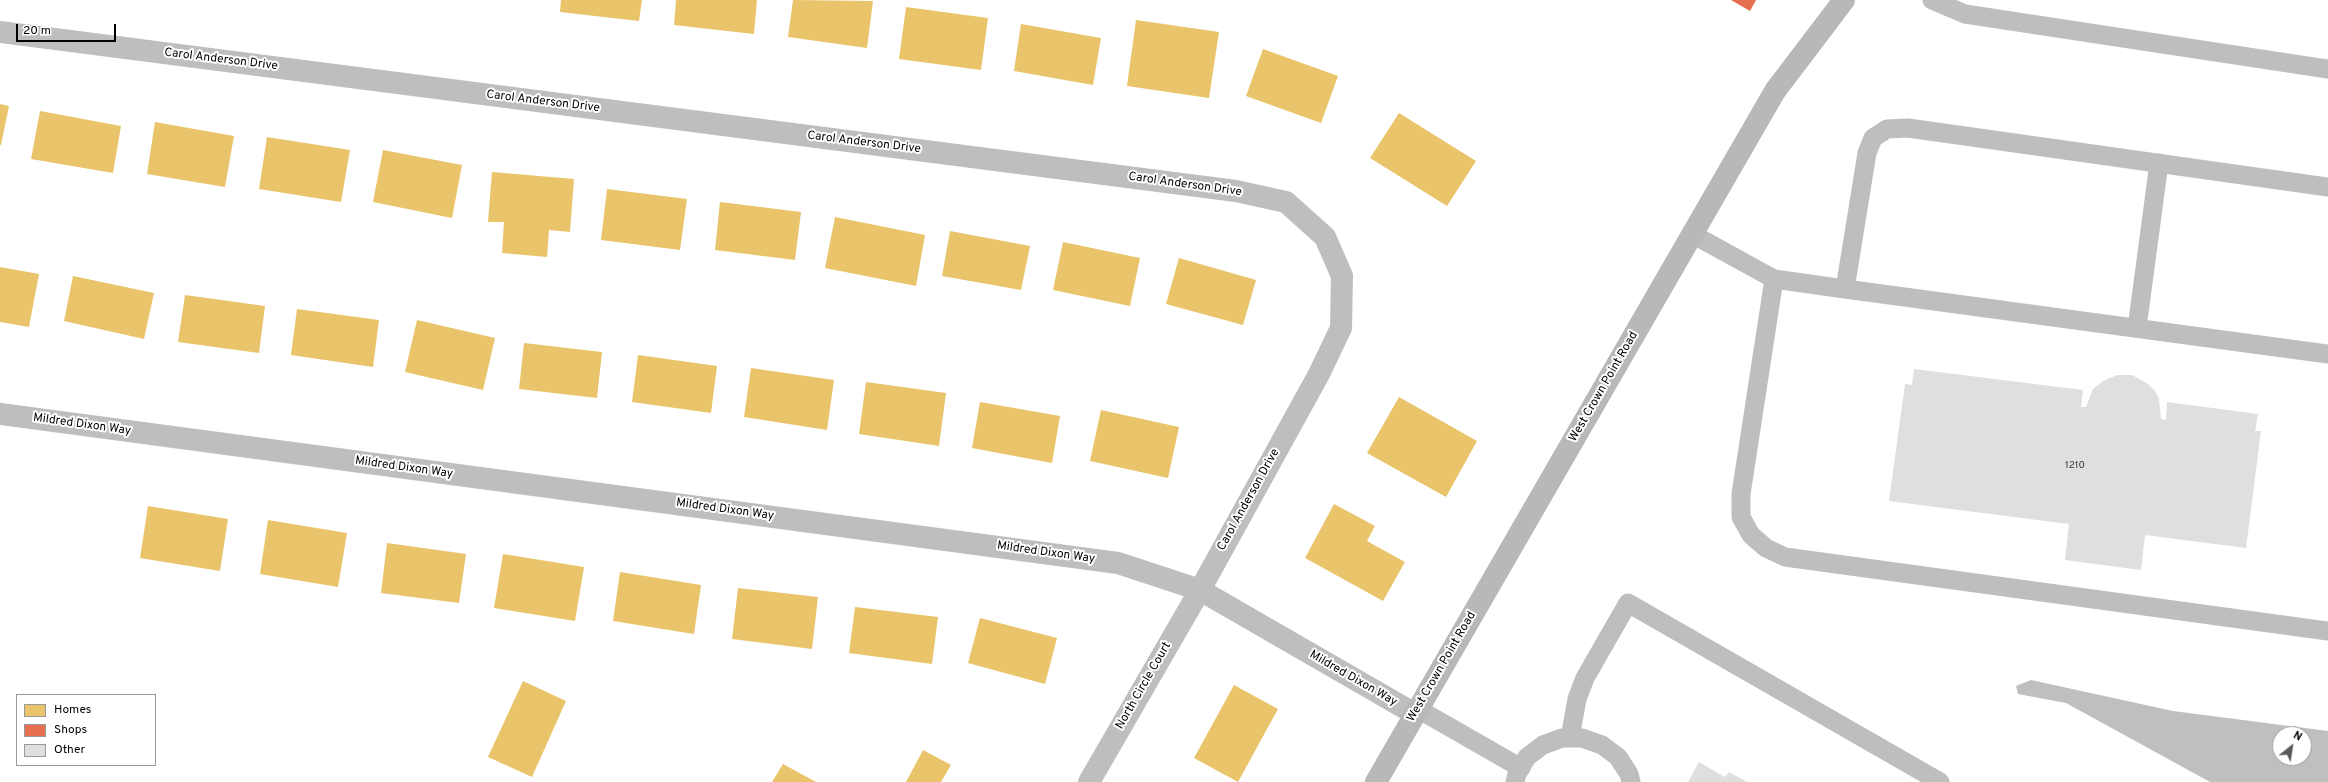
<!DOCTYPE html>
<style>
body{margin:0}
#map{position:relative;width:2328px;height:782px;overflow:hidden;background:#fff;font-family:Overpass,sans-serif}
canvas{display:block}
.legend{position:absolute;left:16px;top:694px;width:140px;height:72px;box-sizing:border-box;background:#fff;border:1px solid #999;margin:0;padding:5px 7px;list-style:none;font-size:12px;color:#000}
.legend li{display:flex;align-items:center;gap:8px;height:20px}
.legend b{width:20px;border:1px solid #999}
.north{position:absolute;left:2272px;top:726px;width:40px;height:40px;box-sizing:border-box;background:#fff;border:1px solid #999;border-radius:50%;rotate:30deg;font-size:11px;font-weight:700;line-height:16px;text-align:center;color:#000}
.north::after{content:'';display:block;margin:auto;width:14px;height:18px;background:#595959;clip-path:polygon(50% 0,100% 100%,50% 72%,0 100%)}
.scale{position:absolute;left:16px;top:24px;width:100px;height:18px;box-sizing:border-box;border:2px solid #000;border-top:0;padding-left:5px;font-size:12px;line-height:14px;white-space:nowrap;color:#000;-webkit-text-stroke:3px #fff;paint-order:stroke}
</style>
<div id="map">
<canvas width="2328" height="782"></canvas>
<ul class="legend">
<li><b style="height:11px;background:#e9c46a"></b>Homes</li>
<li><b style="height:11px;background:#e76f51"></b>Shops</li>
<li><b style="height:11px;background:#dfdfdf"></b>Other</li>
</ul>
<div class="north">N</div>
<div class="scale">20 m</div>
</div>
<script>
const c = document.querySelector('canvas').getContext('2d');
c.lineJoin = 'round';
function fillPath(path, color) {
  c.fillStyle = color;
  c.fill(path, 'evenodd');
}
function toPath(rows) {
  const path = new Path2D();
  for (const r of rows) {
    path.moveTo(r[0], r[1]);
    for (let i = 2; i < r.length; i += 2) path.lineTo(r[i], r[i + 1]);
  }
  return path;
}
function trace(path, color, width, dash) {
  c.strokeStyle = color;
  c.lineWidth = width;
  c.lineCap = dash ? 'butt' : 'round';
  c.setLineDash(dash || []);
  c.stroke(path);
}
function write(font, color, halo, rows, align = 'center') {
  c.font = font + ' Overpass,sans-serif';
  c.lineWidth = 4;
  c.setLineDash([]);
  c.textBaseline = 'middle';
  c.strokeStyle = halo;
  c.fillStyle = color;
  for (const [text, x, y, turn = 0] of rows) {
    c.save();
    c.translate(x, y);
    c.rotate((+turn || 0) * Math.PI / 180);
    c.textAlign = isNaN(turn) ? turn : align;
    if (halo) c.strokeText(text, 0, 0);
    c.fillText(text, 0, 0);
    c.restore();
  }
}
fillPath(toPath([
 [2031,680,2173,711,2328,731,2328,782,2210,782,2066,703,2018,694,2016,686],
 [2280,734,2304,734,2304,758,2280,758]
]), '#bfbfbf');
fillPath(toPath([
 [561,0,642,0,639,21,560,12],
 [676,0,757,0,754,34,674,25],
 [793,0,873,1,867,48,788,37],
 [906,7,988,18,981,70,899,59],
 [1136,20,1219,32,1209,98,1127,86],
 [1021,24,1101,38,1093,85,1014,71],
 [1263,49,1338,76,1321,123,1246,96],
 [0,104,9,106,1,145,0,145],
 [40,111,121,126,113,173,31,159],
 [1399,113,1476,161,1447,206,1370,158],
 [155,122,234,136,225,187,147,174],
 [267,137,350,150,341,202,259,189],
 [383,150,462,165,452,218,373,202],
 [492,172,574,179,570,232,549,230,547,257,502,253,504,222,488,222],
 [607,189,687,199,680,250,601,240],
 [720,202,801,212,795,260,715,250],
 [835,217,925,235,916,286,825,268],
 [950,231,1030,246,1021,290,942,276],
 [1063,242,1140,258,1130,306,1053,290],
 [1179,258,1256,280,1243,325,1166,304],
 [0,267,39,274,29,327,0,322],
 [73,276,154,293,144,339,64,321],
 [185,295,265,306,259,353,178,342],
 [297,309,379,320,373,367,291,355],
 [417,320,495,338,483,390,405,372],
 [524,343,602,352,597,398,519,389],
 [638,355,717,366,711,413,632,402],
 [751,368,834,380,827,430,744,417],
 [866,382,946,393,939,446,859,434],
 [1399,397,1477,441,1446,497,1367,453],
 [980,402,1060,416,1052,463,972,448],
 [1101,410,1179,427,1168,478,1090,461],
 [1334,504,1375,526,1367,541,1405,562,1383,601,1305,558],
 [148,506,228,519,220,571,140,558],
 [268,520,347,533,338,587,260,574],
 [387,543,466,554,459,603,381,593],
 [503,554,584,567,575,621,494,608],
 [620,572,701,585,694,634,613,621],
 [738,588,818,597,812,649,732,639],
 [855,607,938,617,932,664,849,653],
 [980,618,1057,638,1045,684,968,663],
 [523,681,566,701,532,777,488,757],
 [1234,685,1278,709,1238,782,1194,758],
 [923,750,951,765,941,782,906,782],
 [783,764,816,782,772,782]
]), '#e9c46a');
fillPath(toPath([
 [1731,0,1756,0,1750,11]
]), '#e76f51');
fillPath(toPath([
 [1914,369,2083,390,2081,407,2086,407,2093,389,2103,381,2117,375,2132,375,2148,384,2155,391,2159,399,2161,419,2166,420,2167,402,2258,414,2255,431,2261,431,2246,548,2145,535,2141,570,2065,560,2069,524,1889,501,1905,384,1912,385],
 [1699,762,1725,777,1729,772,1747,782,1688,782]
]), '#dfdfdf');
trace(toPath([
 [1932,0,1965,14,2328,69],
 [2328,187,1908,128,1887,129,1873,138,1867,153,1845,289,2328,354],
 [1692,234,1774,279,1741,494,1741,517,1751,535,1766,548,1785,557,2328,631],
 [1774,279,1845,289],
 [2137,328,2159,163],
 [1418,709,1521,768],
 [1570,738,1577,699,1585,678,1628,603,1940,782],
 [1515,782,1517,774,1527,757,1543,745,1562,738,1582,738,1602,745,1618,757,1629,774,1631,782]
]), '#bebebe', 19);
trace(toPath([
 [0,32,1236,191,1286,202,1325,237,1342,276,1341,328,1319,374,1200,590,1089,782],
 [0,414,1118,563,1200,590,1415,714]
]), '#bebebe', 22);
trace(toPath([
 [1376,782,1775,91,1844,0]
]), '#b8b8b8', 22);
write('10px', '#383838', null, [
 ["1210",2075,466]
]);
write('12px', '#000', '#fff', [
 ["Carol Anderson Drive",221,60,7],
 ["Carol Anderson Drive",543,102,7],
 ["Carol Anderson Drive",864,143,7],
 ["Carol Anderson Drive",1185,185,8],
 ["West Crown Point Road",1604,387,-60],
 ["Mildred Dixon Way",82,425,8],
 ["Mildred Dixon Way",404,468,8],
 ["Carol Anderson Drive",1249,500,-61],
 ["Mildred Dixon Way",725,510,8],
 ["Mildred Dixon Way",1046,553,8],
 ["West Crown Point Road",1442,667,-60],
 ["Mildred Dixon Way",1353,679,30],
 ["North Circle Court",1144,686,-60]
]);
</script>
